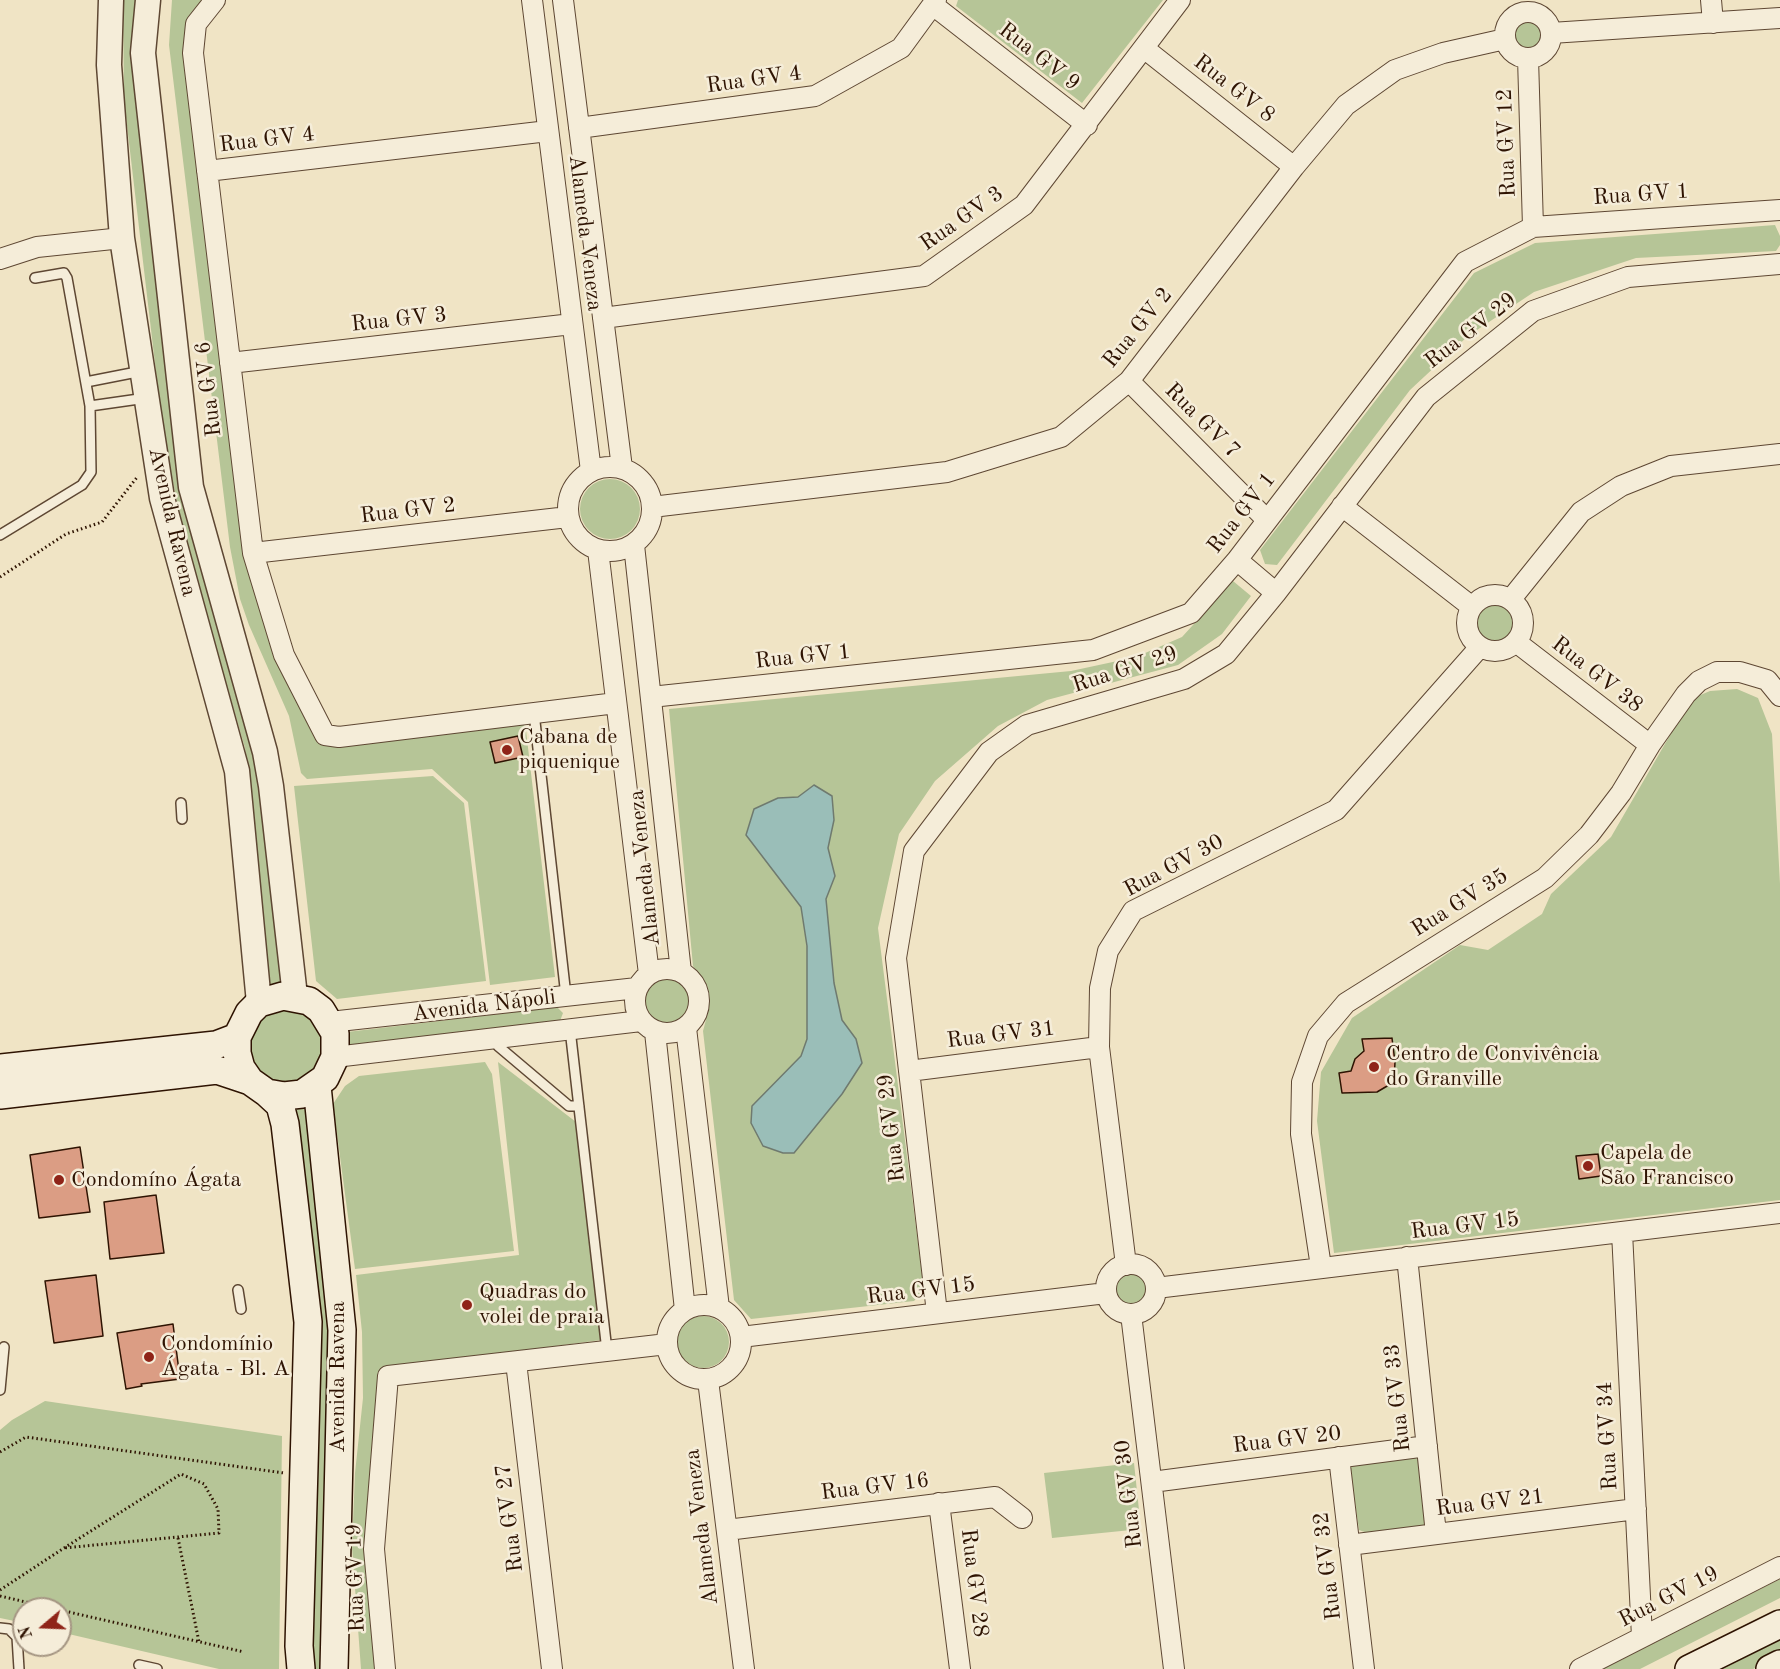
<!DOCTYPE html>
<meta charset="utf-8">
<style>
body{margin:0}
#map{position:relative;width:1780px;height:1669px;overflow:hidden;background:#f0e4c5;font-family:"Old Standard TT",serif}
canvas{display:block}
.north{position:absolute;left:12px;top:1597px;width:60px;height:60px;box-sizing:border-box;background:#f5edd9;border:2px solid #a59683;border-radius:50%;rotate:251deg;font-size:16px;font-weight:700;line-height:24px;text-align:center;color:#2e1302}
.north::after{content:'';display:block;margin:auto;width:21px;height:27px;background:#8f2418;clip-path:polygon(50% 0,100% 100%,50% 72%,0 100%)}
</style>
<div id="map">
<canvas width="1780" height="1669"></canvas>
<div class="north">N</div>
</div>
<script>
const c = document.querySelector('canvas').getContext('2d');
c.lineJoin = 'round';
function fillPath(path, color) {
  c.fillStyle = color;
  c.fill(path, 'evenodd');
}
function toPath(rows) {
  const path = new Path2D();
  for (const r of rows) {
    if (r.length === 3) {
      path.moveTo(r[0] + r[2], r[1]);
      path.arc(r[0], r[1], r[2], 0, 2 * Math.PI);
      continue;
    }
    path.moveTo(r[0], r[1]);
    for (let i = 2; i < r.length; i += 2) path.lineTo(r[i], r[i + 1]);
  }
  return path;
}
function trace(path, color, width, dash) {
  c.strokeStyle = color;
  c.lineWidth = width;
  c.lineCap = dash ? 'butt' : 'round';
  c.setLineDash(dash || []);
  c.stroke(path);
}
function write(font, color, halo, rows, align = 'center') {
  c.font = font + ' "Old Standard TT",serif';
  c.lineWidth = 5;
  c.setLineDash([]);
  c.textBaseline = 'middle';
  c.strokeStyle = halo;
  c.fillStyle = color;
  for (const [text, x, y, turn = 0] of rows) {
    c.save();
    c.translate(x, y);
    c.rotate((+turn || 0) * Math.PI / 180);
    c.textAlign = isNaN(turn) ? turn : align;
    if (halo) c.strokeText(text, 0, 0);
    c.fillText(text, 0, 0);
    c.restore();
  }
}
fillPath(toPath([
 [123,0,137,0,135,99,176,438,250,717,285,980,279,986,270,984,245,748,187,549,164,440,124,100],
 [172,0,205,0,198,11,246,554,305,719,315,733,525,722,555,977,490,985,468,802,432,769,307,779,301,773,289,716,249,625,240,599,230,547,169,45],
 [958,0,1163,0,1082,103,956,6],
 [1528,36,16],
 [1775,225,1780,236,1780,245,1776,251,1636,258,1534,292,1468,336,1410,390,1277,565,1265,564,1260,550,1474,273,1535,243],
 [610,509,30],
 [1233,581,1251,596,1222,634,1178,665,1047,700,998,726,935,781,899,834,878,928,924,1290,914,1301,751,1319,734,1300,703,1031,708,1012,707,987,693,966,669,709,1071,671,1136,657,1182,637],
 [1495,623,20],
 [1737,689,1758,698,1772,734,1780,884,1780,1200,1334,1253,1317,1121,1321,1072,1352,1018,1460,945,1488,950,1542,914,1551,894,1611,837,1691,699,1710,691],
 [433,776,464,803,486,981,337,999,316,981,294,786],
 [667,1001,23],
 [557,1007,563,1013,560,1021,349,1045,345,1043,347,1032],
 [301,1009,323,1032,322,1063,298,1084,266,1081,248,1055,253,1024,269,1010],
 [485,1062,492,1074,514,1251,355,1269,333,1104,345,1086,359,1076],
 [498,1062,576,1122,601,1340,384,1369,379,1669,361,1669,352,1547,355,1473,363,1398,362,1332,356,1275,519,1255],
 [309,1097,330,1252,328,1669,308,1669,291,1102],
 [1131,1289,17],
 [703,1342,26],
 [45,1401,282,1436,279,1669,219,1669,60,1632,60,1609,24,1609,24,1623,0,1618,0,1430,12,1420],
 [1415,1457,1422,1462,1429,1524,1423,1529,1370,1534,1359,1530,1350,1468,1356,1464],
 [1134,1463,1141,1529,1052,1538,1044,1473],
 [1780,1579,1780,1598,1640,1669,1603,1669],
 [1780,1633,1780,1655,1753,1669,1707,1669]
]), '#b6c597');
const water = toPath([
 [814,785,832,796,834,820,828,848,835,876,826,899,834,983,842,1020,856,1039,862,1063,842,1094,794,1153,783,1153,763,1146,751,1123,752,1106,801,1056,807,1039,807,946,801,907,746,835,754,809,778,798,798,797,814,785]
]);
fillPath(water, '#9abeb8');
trace(water, '#6f7a6f', 1.5);
const building = toPath([
 [518,736,523,757,495,763,490,742,518,736],
 [1392,1038,1395,1062,1394,1082,1377,1092,1342,1093,1339,1073,1351,1071,1355,1059,1364,1051,1362,1039,1392,1038],
 [80,1147,90,1212,39,1218,30,1155,80,1147],
 [1598,1154,1601,1176,1579,1179,1576,1156,1598,1154],
 [156,1195,164,1253,110,1259,104,1202,156,1195],
 [96,1275,103,1336,54,1343,45,1281,96,1275],
 [173,1324,180,1379,141,1384,142,1386,126,1389,117,1333,173,1324]
]);
fillPath(building, '#db9d84');
trace(building, '#2e1302', 1.5);
const service = toPath([
 [86,382,142,371],
 [90,406,146,398],
 [0,535,82,485,91,472,90,406,67,278,64,273,35,278],
 [534,713,566,996],
 [181,803,182,819],
 [570,1029,607,1351],
 [495,1038,498,1046,569,1106,579,1106],
 [238,1290,241,1309],
 [0,1390,4,1347],
 [0,1628,9,1629,17,1637,19,1669],
 [139,1665,157,1669]
]);
const minor = toPath([
 [215,0,196,24,193,53,253,553,284,655,325,735,339,737,616,703],
 [532,0,591,471],
 [563,0,622,468],
 [1711,0,1713,23],
 [933,5,1087,125],
 [1528,35,23],
 [1551,33,1780,18],
 [1145,49,1294,167],
 [1528,58,1533,227],
 [579,128,815,96,901,48,936,0],
 [207,171,548,131],
 [0,259,37,247,122,238],
 [603,318,924,276,1024,205,1180,0],
 [230,363,572,324],
 [1129,381,1267,520],
 [610,509,42],
 [1342,506,1472,607],
 [652,507,947,472,1061,437,1129,381,1294,167,1346,105,1395,70,1443,53,1505,39],
 [634,545,681,972],
 [598,550,649,974],
 [253,553,568,517],
 [1237,560,1276,593],
 [1495,623,28],
 [1511,599,1581,512,1621,486,1671,466,1780,454],
 [1516,642,1650,745],
 [651,697,1093,650,1191,613,1237,560,1465,262,1533,227,1780,210],
 [667,1001,32],
 [330,1022,637,988],
 [686,1028,719,1308],
 [655,1032,685,1310],
 [335,1057,641,1021],
 [909,1071,1099,1047],
 [1622,1232,1642,1637],
 [1407,1257,1436,1534],
 [1131,1289,25],
 [1126,1265,1099,1047,1100,988,1108,951,1133,911,1336,810,1479,648],
 [1321,1267,1301,1134,1302,1082,1318,1036,1346,1003,1545,878,1589,835,1621,793,1650,745,1686,694,1699,681,1717,672,1740,672,1767,680,1780,696],
 [1156,1288,1780,1213],
 [704,1342,37],
 [937,1313,896,958,914,851,989,752,1027,725,1184,679,1226,654,1276,593,1426,397,1533,311,1628,277,1780,264],
 [1131,1314,1174,1669],
 [741,1337,1106,1293],
 [516,1362,552,1669],
 [708,1380,744,1669],
 [1339,1457,1364,1669],
 [1152,1482,1427,1446],
 [939,1503,960,1669],
 [727,1530,995,1497,1022,1518],
 [1349,1545,1636,1509],
 [385,1669,374,1549,388,1376,667,1344],
 [1580,1669,1780,1567]
]);
const tertiary = toPath([
 [111,0,109,65,122,238,162,498,237,771,259,1003],
 [148,0,143,53,191,487,265,752,271,786,295,996]
]);
const secondary = toPath([
 [0,1068,216,1045,237,1037],
 [317,1086,342,1330,334,1669],
 [267,1093,280,1105,285,1124,308,1322,299,1646,301,1669],
 [0,1095,217,1070,250,1081,267,1093,284,1096,302,1094,325,1078,335,1057,335,1033,321,1010,309,1001,283,996,259,1003,249,1013,237,1037,237,1053,241,1068,250,1081],
 [1689,1669,1780,1624],
 [1770,1669,1780,1664]
]);
trace(service, '#5e4733', 12);
trace(minor, '#5e4733', 22);
trace(tertiary, '#5e4733', 27);
trace(secondary, '#2e1302', 30);
trace(toPath([
 [0,577,66,534,102,522,138,476],
 [0,1452,26,1437,284,1473],
 [178,1538,199,1642],
 [0,1590,64,1548,181,1474,204,1484,218,1509,219,1533,64,1548],
 [0,1596,56,1609],
 [60,1610,244,1652]
]), '#2e1302', 3, [1.5, 3]);
trace(service, '#f5edd9', 9);
trace(minor, '#f5edd9', 20);
trace(tertiary, '#f5edd9', 24);
trace(secondary, '#f5edd9', 27);
for (const [x, y, r, color] of [
 [507,750,6,"#8f2418"],
 [1374,1067,6,"#8f2418"],
 [1588,1166,6,"#8f2418"],
 [59,1180,6,"#8f2418"],
 [467,1305,6,"#8f2418"],
 [149,1357,6,"#8f2418"]
]) {
  const dot = new Path2D();
  dot.arc(x, y, r, 0, 2 * Math.PI);
  c.fillStyle = color;
  c.fill(dot);
  trace(dot, '#f5edd9', 2);
}
write('22px', '#2e1302', '#f5edd9', [
 ["Rua GV 9",1039,57,38],
 ["Rua GV 4",754,80,-8],
 ["Rua GV 8",1234,89,38],
 ["Rua GV 4",267,140,-7],
 ["Rua GV 12",1507,143,-92],
 ["Rua GV 1",1641,195,-4],
 ["Rua GV 3",962,219,-35],
 ["Alameda Veneza",585,233,83],
 ["Rua GV 3",399,320,-6],
 ["Rua GV 2",1138,328,-51],
 ["Rua GV 29",1471,331,-38],
 ["Rua GV 6",209,389,-97],
 ["Rua GV 7",1202,421,45],
 ["Rua GV 2",408,511,-7],
 ["Rua GV 1",1242,513,-52],
 ["Avenida Ravena",172,522,77],
 ["Rua GV 1",803,657,-6],
 ["Rua GV 29",1125,670,-18],
 ["Rua GV 38",1597,675,38],
 ["Rua GV 30",1174,866,-28],
 ["Alameda Veneza",645,868,-96],
 ["Rua GV 35",1460,903,-32],
 ["Avenida Nápoli",484,1006,-7],
 ["Rua GV 31",1001,1035,-7],
 ["Rua GV 29",892,1128,-97],
 ["Rua GV 15",1465,1226,-7],
 ["Rua GV 15",921,1291,-7],
 ["Avenida Ravena",338,1377,-90],
 ["Rua GV 33",1398,1398,-96],
 ["Rua GV 34",1608,1436,-93],
 ["Rua GV 20",1287,1440,-7],
 ["Rua GV 16",875,1487,-7],
 ["Rua GV 30",1129,1494,-97],
 ["Rua GV 21",1490,1503,-7],
 ["Rua GV 27",510,1518,-97],
 ["Alameda Veneza",702,1527,-97],
 ["Rua GV 32",1328,1566,-97],
 ["Rua GV 19",356,1578,-92],
 ["Rua GV 28",974,1583,83],
 ["Rua GV 19",1669,1597,-27]
]);
write('22px', '#2e1302', '#f5edd9', [
 ["Cabana de",519,737],
 ["piquenique",519,762],
 ["Centro de Convivência",1386,1054],
 ["do Granville",1386,1079],
 ["Capela de",1600,1153],
 ["São Francisco",1600,1178],
 ["Condomíno Ágata",71,1180],
 ["Quadras do",479,1292],
 ["volei de praia",479,1317],
 ["Condomínio",161,1344],
 ["Ágata - Bl. A",161,1369]
], 'left');
</script>
